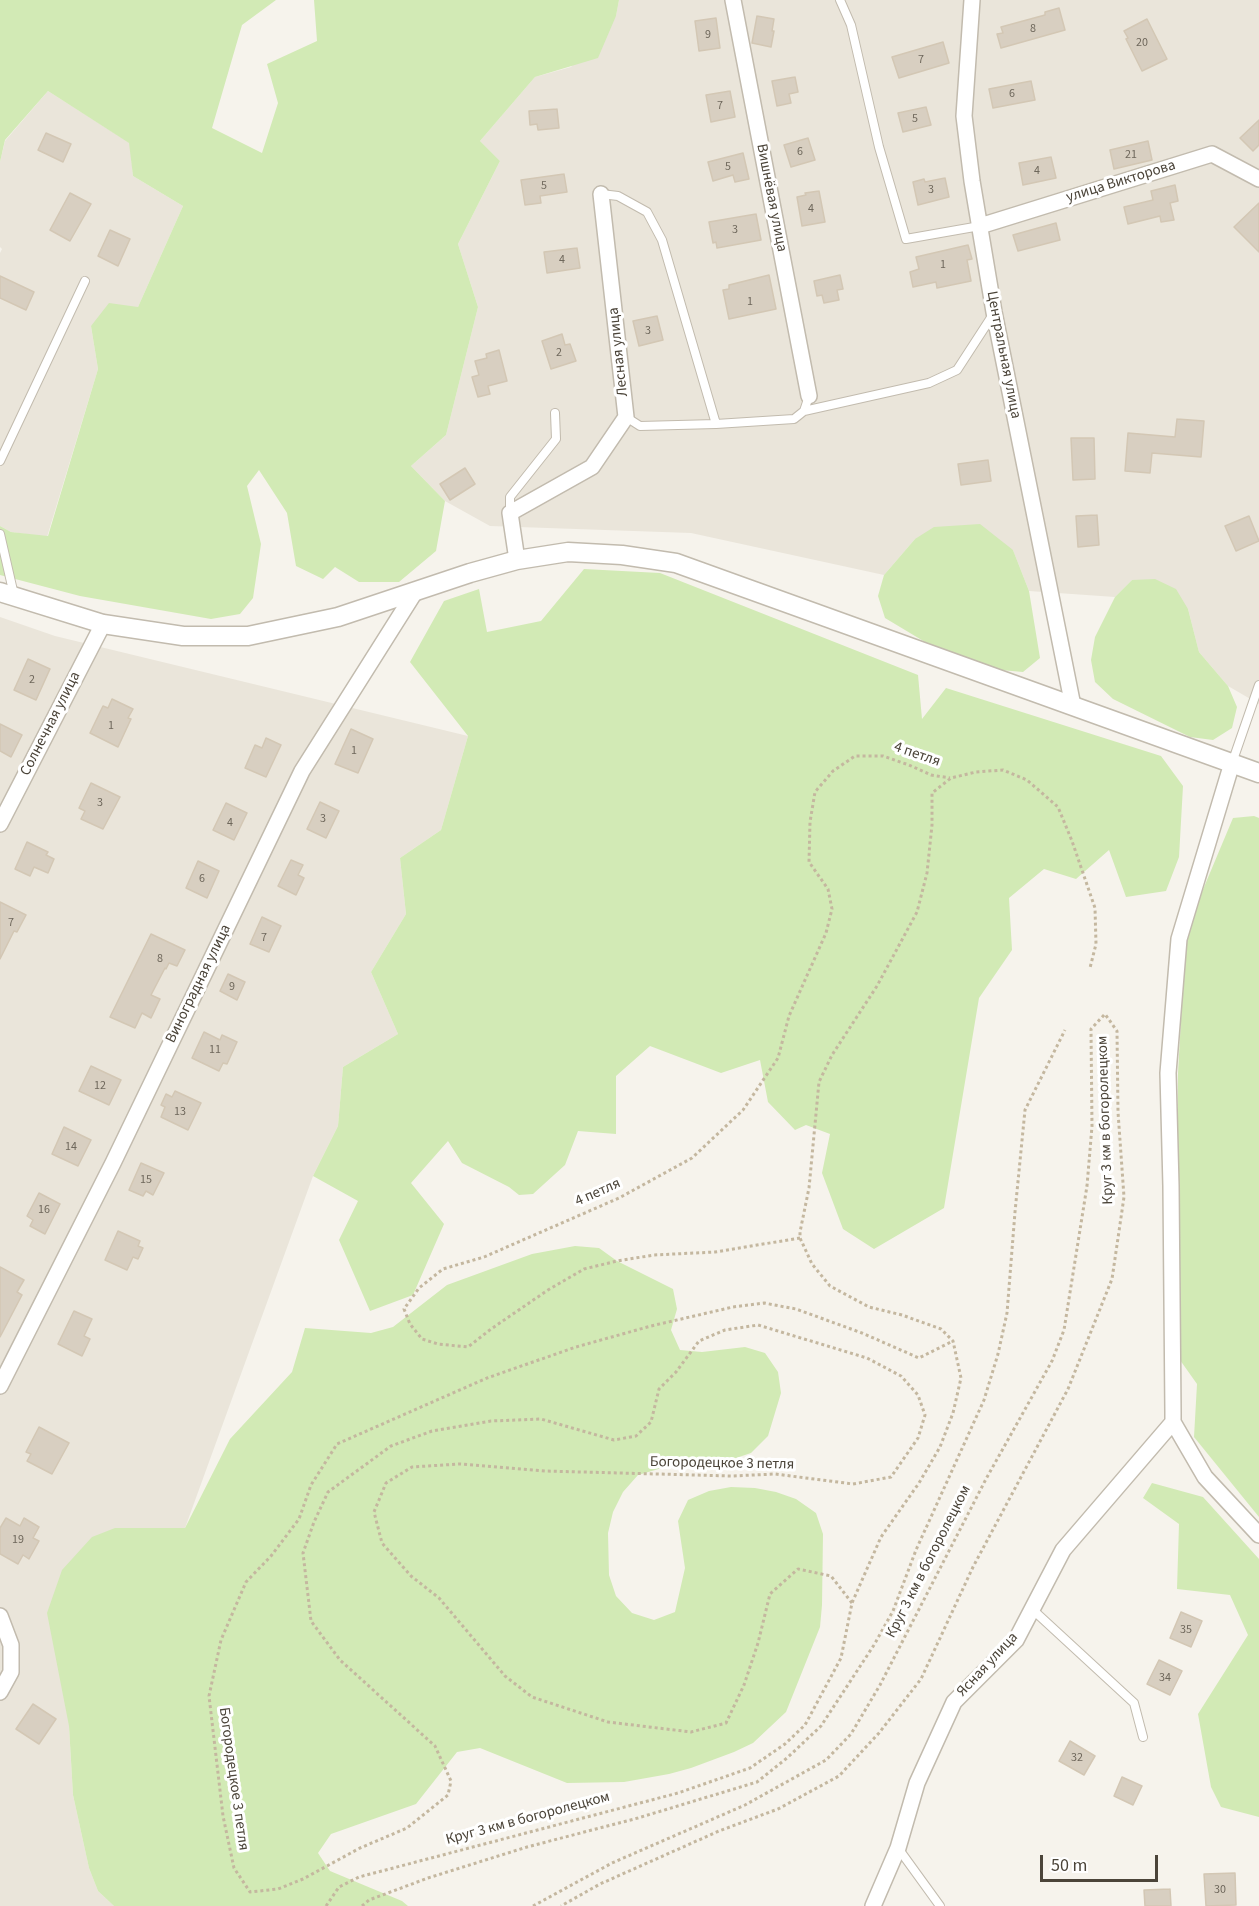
<!DOCTYPE html>
<meta charset="utf-8">
<style>
body{margin:0}
#map{position:relative;width:1259px;height:1906px;overflow:hidden;background:#f6f3ec;font-family:"Source Sans 3",sans-serif}
canvas{display:block}
.scale{position:absolute;left:1040px;top:1855px;width:118px;height:27px;box-sizing:border-box;border:3px solid #4b4439;border-top:0;padding-left:8px;font-size:18px;line-height:21px;white-space:nowrap;color:#4b4439;-webkit-text-stroke:4px #fff;paint-order:stroke}
</style>
<div id="map">
<canvas width="1259" height="1906"></canvas>
<div class="scale">50 m</div>
</div>
<script>
const c = document.querySelector('canvas').getContext('2d');
c.lineJoin = 'round';
function fillPath(path, color) {
  c.fillStyle = color;
  c.fill(path, 'evenodd');
}
function toPath(rows) {
  const path = new Path2D();
  for (const r of rows) {
    path.moveTo(r[0], r[1]);
    for (let i = 2; i < r.length; i += 2) path.lineTo(r[i], r[i + 1]);
  }
  return path;
}
function trace(path, color, width, dash) {
  c.strokeStyle = color;
  c.lineWidth = width;
  c.lineCap = dash ? 'butt' : 'round';
  c.setLineDash(dash || []);
  c.stroke(path);
}
function write(font, color, halo, rows, align = 'center') {
  c.font = font + ' "Source Sans 3",sans-serif';
  c.lineWidth = 6;
  c.setLineDash([]);
  c.textBaseline = 'middle';
  c.strokeStyle = halo;
  c.fillStyle = color;
  for (const [text, x, y, turn = 0] of rows) {
    c.save();
    c.translate(x, y);
    c.rotate((+turn || 0) * Math.PI / 180);
    c.textAlign = isNaN(turn) ? turn : align;
    if (halo) c.strokeText(text, 0, 0);
    c.fillText(text, 0, 0);
    c.restore();
  }
}
fillPath(toPath([
 [619,0,1259,0,1259,704,1228,686,1199,652,1188,609,1132,580,1115,597,1029,591,1013,550,915,539,884,575,691,533,490,526,445,501,411,466,446,435,478,307,458,244,500,161,480,141,535,77,571,67,616,16],
 [48,91,130,143,133,176,183,206,138,307,91,326,98,369,47,537,11,532,0,526,0,253,2,249,0,247,0,162,5,141],
 [0,617,55,636,468,736,441,830,400,858,406,914,371,972,398,1034,343,1067,338,1126,313,1176,185,1528,115,1528,69,1726,73,1795,89,1868,98,1891,114,1906,0,1906]
]), '#eae5da');
fillPath(toPath([
 [0,0,276,0,242,25,212,128,262,153,278,103,267,64,317,41,314,0,619,0,616,16,598,58,535,77,480,141,500,161,458,244,478,307,446,435,411,466,445,501,436,551,399,582,359,582,335,567,323,579,296,566,287,513,259,470,247,486,261,544,253,598,240,614,211,619,80,596,0,575,0,526,11,532,48,536,98,369,91,326,109,303,138,307,183,206,133,176,129,143,48,91,5,140,0,162],
 [980,524,1013,550,1029,591,1040,658,1023,672,1001,670,925,642,885,618,878,596,884,575,915,539,934,527],
 [584,569,660,573,918,675,922,719,946,688,1161,756,1183,786,1179,857,1166,891,1126,897,1109,850,1076,879,1044,869,1009,898,1012,950,979,998,944,1208,874,1249,843,1229,822,1173,830,1134,806,1125,795,1130,768,1102,760,1060,721,1073,650,1046,616,1076,616,1134,578,1131,565,1165,533,1194,519,1195,509,1187,462,1163,448,1141,411,1183,444,1224,413,1295,370,1311,339,1240,358,1201,313,1176,338,1126,343,1067,398,1034,371,972,406,914,400,858,441,830,468,736,410,662,444,601,479,589,487,632,541,621],
 [1155,579,1176,589,1188,609,1199,652,1228,686,1237,707,1232,728,1213,740,1190,737,1113,699,1095,682,1091,660,1095,637,1115,597,1132,580],
 [1254,816,1259,818,1259,1517,1194,1437,1197,1384,1175,1353,1178,1073,1186,930,1233,818],
 [575,1246,599,1248,617,1261,673,1289,677,1309,671,1330,680,1350,702,1352,745,1347,765,1353,778,1372,781,1393,768,1436,751,1453,730,1460,662,1468,638,1475,623,1492,613,1512,608,1533,609,1575,616,1596,632,1613,654,1620,675,1612,685,1568,678,1521,688,1500,709,1491,731,1487,755,1488,776,1492,796,1499,816,1513,823,1534,822,1605,820,1627,786,1712,753,1743,734,1752,691,1768,669,1774,624,1782,567,1783,480,1748,457,1752,416,1804,331,1834,318,1853,330,1871,402,1901,408,1906,114,1906,98,1891,89,1868,73,1795,69,1726,47,1613,62,1570,92,1537,115,1528,185,1528,230,1439,292,1372,305,1328,371,1333,393,1327,447,1285,532,1254],
 [1152,1483,1203,1497,1259,1559,1259,1817,1221,1807,1211,1787,1198,1714,1248,1635,1230,1595,1177,1589,1179,1524,1143,1498]
]), '#d2eab5');
const building = toPath([
 [1059,8,1065,30,1001,48,997,34,1003,33,1001,27,1045,15,1045,12,1059,8],
 [757,16,774,19,772,31,774,31,771,47,752,43,757,16],
 [716,18,720,48,699,51,695,21,716,18],
 [1147,19,1167,59,1142,71,1126,39,1128,38,1124,31,1147,19],
 [943,42,949,63,899,78,892,57,943,42],
 [795,77,798,92,789,94,791,103,777,106,772,81,795,77],
 [1031,81,1035,100,993,108,989,89,1031,81],
 [730,91,735,117,711,122,706,95,730,91],
 [926,107,931,125,903,132,898,113,926,107],
 [557,109,559,128,538,130,537,124,530,125,529,111,557,109],
 [1259,120,1259,145,1253,151,1240,138,1259,120],
 [46,133,71,144,63,162,38,150,46,133],
 [808,138,815,160,791,167,784,145,808,138],
 [1148,141,1152,160,1114,169,1110,150,1148,141],
 [743,153,749,179,735,182,733,175,713,181,708,162,743,153],
 [1051,157,1056,178,1023,185,1019,163,1051,157],
 [564,174,567,192,540,196,541,203,525,205,521,180,564,174],
 [945,178,949,197,918,205,913,182,924,179,925,182,945,178],
 [1175,185,1178,201,1170,203,1174,220,1161,222,1160,216,1128,224,1124,207,1153,200,1151,191,1175,185],
 [819,191,825,222,802,226,797,197,806,195,805,193,819,191],
 [70,193,91,204,70,241,50,230,70,193],
 [1259,203,1259,252,1234,227,1259,203],
 [756,214,761,240,717,248,716,242,713,243,709,222,756,214],
 [1056,223,1060,240,1018,251,1013,235,1056,223],
 [110,230,130,239,118,266,98,256,110,230],
 [968,245,972,259,967,260,971,281,937,288,936,282,913,287,910,272,919,269,916,257,968,245],
 [577,248,580,268,547,273,544,252,577,248],
 [769,275,776,309,729,319,723,290,729,289,729,285,769,275],
 [840,275,843,289,837,290,839,300,824,303,822,295,817,296,814,281,840,275],
 [0,276,34,292,26,310,0,298,0,276],
 [657,316,663,340,639,346,633,321,657,316],
 [562,334,565,345,570,344,576,361,551,369,542,341,562,334],
 [499,350,507,381,488,386,490,394,478,397,472,377,479,375,475,361,487,358,486,354,499,350],
 [1177,419,1204,421,1201,457,1152,453,1150,473,1125,471,1128,433,1175,437,1177,419],
 [1071,438,1094,438,1095,479,1073,480,1071,438],
 [988,460,991,481,961,485,958,464,988,460],
 [465,468,475,484,450,500,440,484,465,468],
 [1097,515,1099,545,1078,547,1076,516,1097,515],
 [1249,516,1259,541,1236,551,1225,526,1249,516],
 [28,659,50,669,36,700,14,690,28,659],
 [112,699,133,709,128,718,131,719,118,747,90,733,103,706,108,708,112,699],
 [0,724,22,735,11,757,0,751,0,724],
 [351,729,373,739,358,773,335,764,351,729],
 [266,738,281,745,266,777,245,768,255,745,262,748,266,738],
 [91,783,120,797,103,829,81,819,85,811,79,808,91,783],
 [320,802,339,811,326,838,307,829,320,802],
 [226,803,247,813,234,840,213,830,226,803],
 [27,842,48,852,46,855,54,859,48,873,34,867,30,876,15,869,27,842],
 [291,860,303,865,298,875,304,878,296,895,278,886,291,860],
 [198,861,219,871,207,898,186,888,198,861],
 [0,902,26,915,17,932,14,931,0,959,0,902],
 [262,917,281,926,269,952,250,944,262,917],
 [151,934,185,950,177,966,169,963,166,969,165,968,151,995,160,999,151,1018,142,1013,135,1028,110,1017,151,934],
 [228,974,245,982,237,1000,220,991,228,974],
 [204,1032,220,1040,222,1035,237,1042,227,1064,223,1063,219,1071,192,1058,204,1032],
 [91,1066,121,1080,109,1105,79,1091,91,1066],
 [175,1091,201,1103,188,1130,161,1117,165,1107,161,1105,166,1094,172,1097,175,1091],
 [64,1127,91,1140,78,1166,52,1154,64,1127],
 [141,1163,164,1173,153,1195,146,1191,143,1196,129,1190,141,1163],
 [39,1193,60,1204,45,1234,30,1226,33,1220,27,1216,39,1193],
 [118,1231,140,1241,138,1246,143,1248,138,1259,133,1257,127,1270,105,1260,118,1231],
 [0,1267,24,1280,17,1292,22,1295,0,1337,0,1267],
 [74,1311,92,1319,84,1336,90,1339,82,1356,58,1344,74,1311],
 [39,1427,69,1443,52,1474,27,1461,31,1454,26,1452,39,1427],
 [6,1518,20,1526,24,1518,39,1527,33,1538,39,1541,29,1559,23,1555,18,1564,0,1554,0,1528,6,1518],
 [1181,1612,1202,1621,1191,1647,1170,1638,1181,1612],
 [1159,1660,1182,1671,1170,1695,1147,1684,1159,1660],
 [33,1704,56,1719,39,1744,16,1729,33,1704],
 [1070,1741,1095,1756,1084,1775,1059,1761,1070,1741],
 [1122,1777,1142,1786,1133,1805,1114,1796,1122,1777],
 [1235,1873,1236,1905,1206,1906,1204,1874,1235,1873],
 [1170,1889,1171,1906,1145,1906,1144,1890,1170,1889]
]);
fillPath(building, '#d8cfc1');
trace(building, '#d3c7b4', 1.5);
const service = toPath([
 [840,0,851,25,879,147,906,239,980,226],
 [601,194,618,196,647,212,662,240,716,424],
 [804,411,929,383,957,370,994,313],
 [626,417,640,426,716,424,794,419,804,411,809,396],
 [0,461,85,281],
 [510,513,510,497,556,439,555,413],
 [0,534,14,595],
 [1232,763,1259,685],
 [1032,1609,1134,1703,1143,1737],
 [898,1848,940,1906]
]);
const minor = toPath([
 [733,0,809,396],
 [972,0,964,116,972,181,994,312,1073,706],
 [980,226,1212,154,1259,179],
 [517,560,510,513,592,467,626,417,601,194],
 [1232,763,1179,939,1168,1073,1171,1186,1173,1413,1173,1422,1205,1477,1259,1535],
 [0,824,103,624],
 [0,1386,113,1163,302,771,415,592],
 [0,1616,11,1645,11,1672,0,1692],
 [873,1906,898,1848,917,1783,954,1702,1016,1640,1063,1550,1173,1422]
]);
const tertiary = toPath([
 [0,592,103,624,183,636,248,636,338,617,470,573,517,560,568,552,622,555,676,563,1259,773]
]);
trace(service, '#c2bbae', 10);
trace(minor, '#c2bbae', 18);
trace(tertiary, '#c2bbae', 21);
trace(toPath([
 [800,1238,715,1252,654,1255,617,1261,584,1269,548,1290,491,1329,468,1347,438,1344,422,1339,410,1324,404,1309,419,1288,443,1269,484,1257,619,1198,692,1158,743,1110,778,1058,789,1016,826,933,832,909,828,889,809,862,810,822,815,792,833,771,855,756,883,756,909,765,931,775,950,778],
 [852,1603,831,1576,798,1569,770,1594,758,1643,744,1685,726,1723,691,1732,608,1722,532,1697,505,1676,439,1598,411,1576,382,1543,374,1512,386,1483,412,1467,460,1464,545,1471,732,1476,775,1474,853,1484,891,1477,918,1438,925,1415,918,1395,901,1376,867,1358,758,1325,725,1330,699,1341,676,1372,659,1389,651,1422,636,1436,614,1440,541,1419,491,1421,432,1431,391,1446,328,1492,314,1522,303,1553,311,1621,340,1660,435,1746,451,1781,448,1795,407,1828,360,1848,303,1879,278,1889,250,1892,234,1868,223,1816,209,1696,221,1640,246,1582,271,1556,299,1519,311,1485,337,1444,487,1378,576,1347,651,1326,733,1307,764,1303,796,1309,862,1333,919,1358,953,1341],
 [326,1906,339,1887,359,1877,678,1793,750,1768,785,1744,805,1725,841,1658,852,1603,881,1537,919,1483,940,1447,953,1413,961,1378,953,1341,941,1329,902,1315,869,1307,830,1286,812,1264,800,1238,800,1232,809,1188,819,1082,832,1055,877,986,917,912,927,873,932,825,932,793,951,778,976,772,1003,770,1027,780,1058,807,1072,841,1095,908,1096,944,1090,968],
 [362,1906,369,1900,428,1878,527,1847,638,1818,757,1782,787,1758,821,1726,874,1645,893,1611,916,1550,984,1400,998,1354,1007,1313,1015,1212,1025,1110,1065,1030],
 [533,1906,612,1863,745,1805,826,1760,851,1734,880,1685,986,1479,1052,1361,1064,1330,1087,1186,1092,1126,1091,1029,1105,1014,1117,1031,1118,1112,1124,1197,1112,1279,1068,1389,973,1567,921,1679,879,1733,839,1776,778,1809,719,1831,600,1884,561,1906]
]), '#c4b79f', 3, [3, 3]);
trace(service, '#fff', 8);
trace(minor, '#fff', 15);
trace(tertiary, '#fff', 18);
write('12px', '#6e675b', null, [
 ["8",1033,29],
 ["9",708,35],
 ["20",1142,43],
 ["7",921,60],
 ["6",1012,94],
 ["7",720,106],
 ["5",915,119],
 ["6",800,152],
 ["21",1131,155],
 ["5",728,167],
 ["4",1037,171],
 ["5",544,186],
 ["3",931,190],
 ["4",811,209],
 ["3",735,230],
 ["4",562,260],
 ["1",943,265],
 ["1",750,302],
 ["3",648,331],
 ["2",559,353],
 ["2",32,680],
 ["1",111,726],
 ["1",354,751],
 ["3",100,803],
 ["3",323,819],
 ["4",230,823],
 ["6",202,879],
 ["7",11,923],
 ["7",264,938],
 ["8",160,959],
 ["9",232,987],
 ["11",215,1050],
 ["12",100,1086],
 ["13",180,1112],
 ["14",71,1147],
 ["15",146,1180],
 ["16",44,1210],
 ["19",18,1540],
 ["35",1186,1630],
 ["34",1165,1678],
 ["32",1077,1758],
 ["30",1220,1890]
]);
write('15px', '#4b4439', '#fff', [
 ["улица Викторова",1121,182,-17],
 ["Вишнёвая улица",771,198,79],
 ["Лесная улица",619,352,-96],
 ["Центральная улица",1003,355,79],
 ["Солнечная улица",51,724,-63],
 ["4 петля",917,755,19],
 ["Виноградная улица",199,984,-64],
 ["Круг 3 км в богоролецком",1106,1120,-92],
 ["4 петля",598,1193,-24],
 ["Богородецкое 3 петля",722,1464,1],
 ["Круг 3 км в богоролецком",929,1562,-63],
 ["Ясная улица",988,1665,-47],
 ["Богородецкое 3 петля",233,1779,82],
 ["Круг 3 км в богоролецком",528,1819,-15]
]);
</script>
